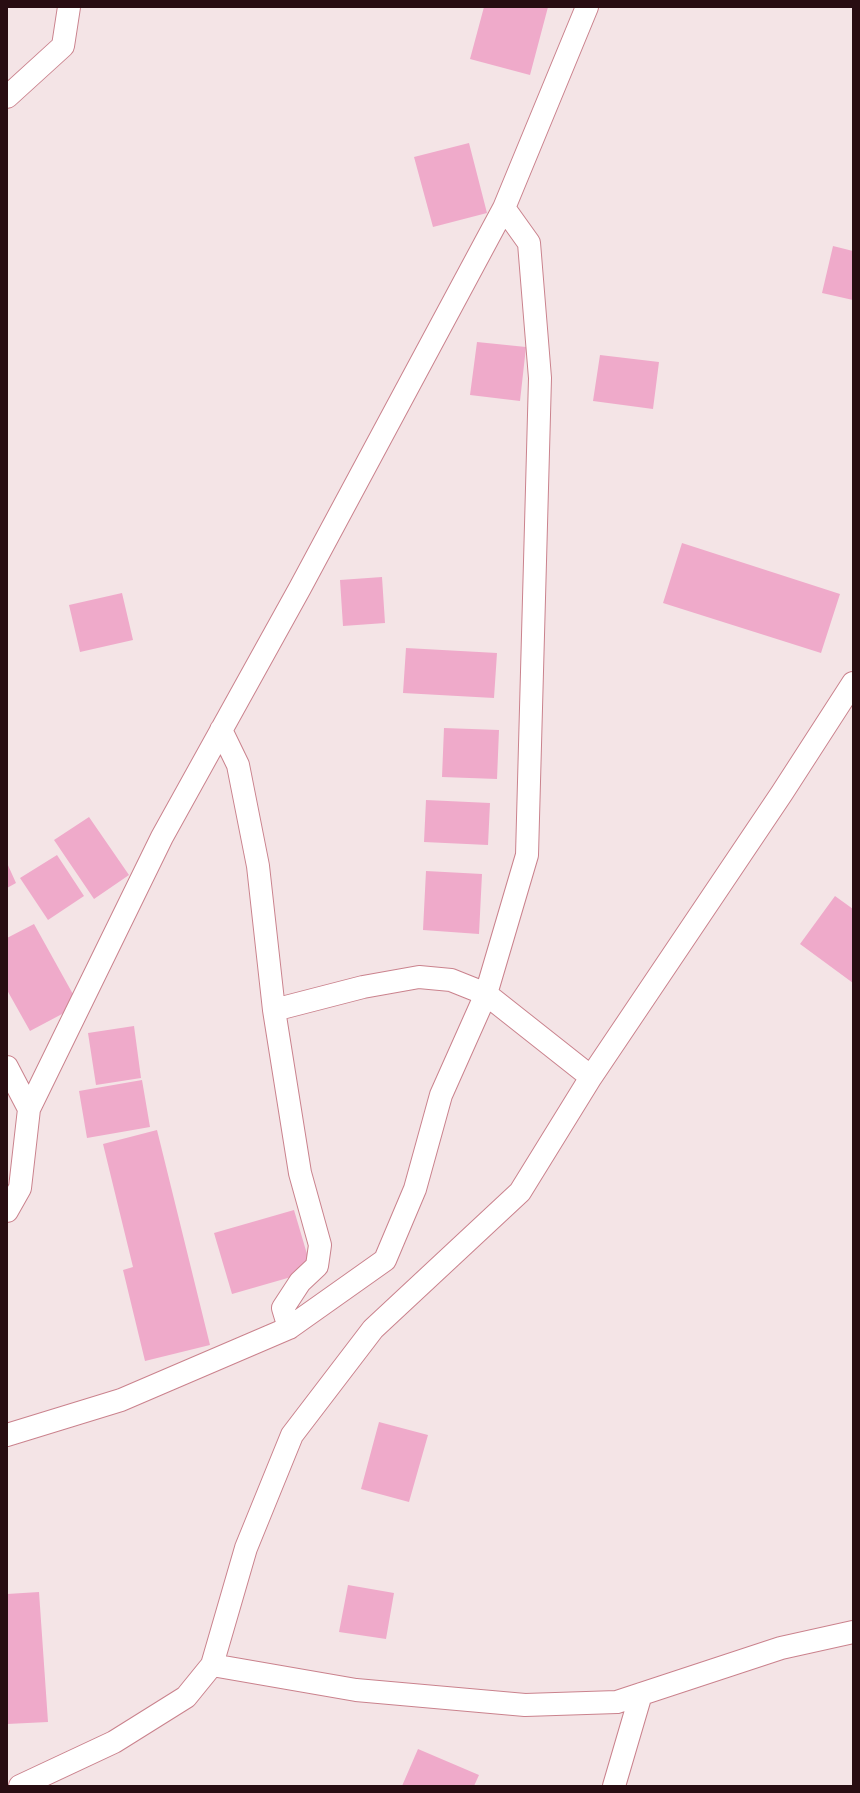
<!DOCTYPE html>
<style>
body{margin:0}
#map{position:relative;width:860px;height:1793px;overflow:hidden;background:#f4e4e6;font-family:"PT Sans",sans-serif}
canvas{display:block}
.frame{position:absolute;inset:0;border:8px solid #280d12;pointer-events:none}
</style>
<div id="map">
<canvas width="860" height="1793"></canvas>
<div class="frame"></div>
</div>
<script>
const c = document.querySelector('canvas').getContext('2d');
c.lineJoin = 'round';
function fillPath(path, color) {
  c.fillStyle = color;
  c.fill(path, 'evenodd');
}
function toPath(rows) {
  const path = new Path2D();
  for (const r of rows) {
    path.moveTo(r[0], r[1]);
    for (let i = 2; i < r.length; i += 2) path.lineTo(r[i], r[i + 1]);
  }
  return path;
}
function trace(path, color, width, dash) {
  c.strokeStyle = color;
  c.lineWidth = width;
  c.lineCap = dash ? 'butt' : 'round';
  c.setLineDash(dash || []);
  c.stroke(path);
}
fillPath(toPath([
 [484,7,548,7,530,75,470,59],
 [469,143,487,213,433,227,414,157],
 [833,246,853,251,853,300,822,293],
 [477,342,526,347,520,401,470,395],
 [600,355,659,362,653,409,593,401],
 [682,543,840,594,821,653,663,603],
 [382,577,385,623,343,626,340,580],
 [122,593,133,640,80,652,69,605],
 [406,648,497,653,494,698,403,693],
 [444,728,499,730,497,779,442,777],
 [426,800,490,803,488,845,424,842],
 [89,817,129,875,94,899,54,840],
 [57,855,84,896,48,920,20,878],
 [7,863,16,883,7,888],
 [426,871,482,874,479,934,423,930],
 [835,896,853,909,853,983,800,944],
 [34,924,79,1005,30,1031,7,990,7,938],
 [134,1026,141,1078,96,1085,88,1033],
 [142,1080,150,1127,87,1138,79,1091],
 [157,1130,210,1345,145,1361,123,1270,133,1267,103,1144],
 [294,1210,312,1271,232,1294,214,1233],
 [379,1422,428,1435,409,1502,361,1489],
 [348,1585,394,1593,386,1639,339,1632],
 [39,1592,48,1722,7,1724,7,1594],
 [418,1749,479,1775,474,1786,402,1786]
]), '#efaaca');
const street = toPath([
 [7,97,63,46,69,7],
 [221,730,238,765,258,866,274,1010,300,1173,320,1245,317,1266,300,1282,283,1308,289,1328],
 [274,1010,363,987,419,977,451,980,486,994,591,1077],
 [7,1067,29,1109,20,1188,7,1211],
 [29,1109,162,837,300,588,504,208,587,7],
 [7,1435,121,1400,289,1328,385,1260,415,1189,441,1095,486,994,527,855,540,378,529,243,504,208],
 [212,1665,356,1690,525,1705,617,1702,781,1648,853,1632],
 [20,1786,114,1742,186,1697,212,1665,246,1548,292,1435,373,1329,520,1192,591,1077,782,793,853,683],
 [614,1786,641,1694]
]);
trace(street, '#ca828d', 24);
trace(street, '#fff', 22);
</script>
